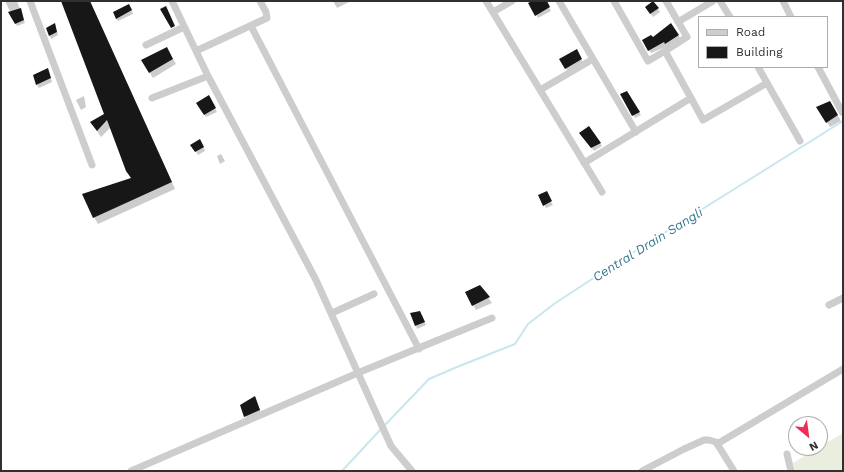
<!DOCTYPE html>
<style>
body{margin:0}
#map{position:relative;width:844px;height:472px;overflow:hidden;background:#fff;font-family:"Work Sans",sans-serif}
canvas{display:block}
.frame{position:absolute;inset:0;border:2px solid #303030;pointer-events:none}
.legend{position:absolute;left:698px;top:16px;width:130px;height:52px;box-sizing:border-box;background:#fff;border:1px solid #acacac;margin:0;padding:5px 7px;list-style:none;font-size:12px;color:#303030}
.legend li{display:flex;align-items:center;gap:8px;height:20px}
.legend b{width:20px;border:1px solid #acacac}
.north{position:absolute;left:788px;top:416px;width:40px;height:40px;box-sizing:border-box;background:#fff;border:1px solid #acacac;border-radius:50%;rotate:151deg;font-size:11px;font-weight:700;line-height:16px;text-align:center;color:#303030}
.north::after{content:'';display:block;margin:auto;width:14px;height:18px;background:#ee2c57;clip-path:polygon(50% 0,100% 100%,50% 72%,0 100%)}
</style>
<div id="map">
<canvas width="844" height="472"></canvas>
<div class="frame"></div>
<ul class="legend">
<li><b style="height:5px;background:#cdcdcd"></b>Road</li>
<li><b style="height:11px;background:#171717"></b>Building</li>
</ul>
<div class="north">N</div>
</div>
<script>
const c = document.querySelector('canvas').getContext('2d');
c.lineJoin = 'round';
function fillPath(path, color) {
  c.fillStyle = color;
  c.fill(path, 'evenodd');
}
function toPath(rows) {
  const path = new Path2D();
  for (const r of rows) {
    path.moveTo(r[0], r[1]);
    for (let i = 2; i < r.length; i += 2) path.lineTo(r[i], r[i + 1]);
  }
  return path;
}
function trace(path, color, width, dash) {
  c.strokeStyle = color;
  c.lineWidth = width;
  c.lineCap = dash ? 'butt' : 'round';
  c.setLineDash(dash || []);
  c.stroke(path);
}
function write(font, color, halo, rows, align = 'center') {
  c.font = font + ' "Work Sans",sans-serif';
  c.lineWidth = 4;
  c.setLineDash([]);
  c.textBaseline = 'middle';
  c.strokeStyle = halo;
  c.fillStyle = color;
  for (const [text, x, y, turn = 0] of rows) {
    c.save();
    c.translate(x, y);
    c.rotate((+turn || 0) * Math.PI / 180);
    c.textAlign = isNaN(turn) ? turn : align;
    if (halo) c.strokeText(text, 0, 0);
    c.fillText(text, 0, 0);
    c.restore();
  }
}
fillPath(toPath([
 [843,433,843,471,795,471,793,463]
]), '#e9eede');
fillPath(toPath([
 [5,1,17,1,25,23,17,26],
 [62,1,90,1,175,189,98,224,94,217,132,179,111,127,101,137,91,122,106,114],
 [333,1,348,1,349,2,337,8],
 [534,1,546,1,551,11,538,18,530,3],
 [654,2,660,12,653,17,647,8],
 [131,8,133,14,118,21,116,18],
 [55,25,58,35,51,39,50,36],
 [678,35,680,38,668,46,651,53,643,41],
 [167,48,176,64,153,78,142,61],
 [576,50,583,63,568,72,561,59],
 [49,72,52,82,39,88,37,85],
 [626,92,641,115,635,118,621,95],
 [84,96,86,107,81,110,76,100],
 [208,96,217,112,206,117,199,107],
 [830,102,841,121,830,127,818,108],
 [580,133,600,143,602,146,594,151],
 [202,144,205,151,198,155,192,145],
 [221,154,225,161,220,164,217,156],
 [546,193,553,205,546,208,539,195],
 [480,286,492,303,476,310,473,305],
 [422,315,426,325,417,329,416,325],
 [255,398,262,415,248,422,245,416]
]), '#0003');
trace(toPath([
 [384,426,429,379,457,367,515,344,528,324,554,304,621,260,843,121],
 [342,471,381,429]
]), '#c9e6ee', 2);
fillPath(toPath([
 [61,1,90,1,172,182,93,218,82,194,131,178,126,171,107,120,97,131,90,122,104,114],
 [532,1,547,1,550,7,535,16,528,3],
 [653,1,659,8,650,14,645,7],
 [129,4,132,10,116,19,113,12],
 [166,6,175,26,171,28,160,9],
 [21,8,24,20,15,24,8,12],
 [55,23,57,32,49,36,46,28],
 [671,23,679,35,665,44,664,42,648,51,642,40,651,35,653,37],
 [167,47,173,59,149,73,141,60],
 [577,49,582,59,565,69,559,59],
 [48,68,51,78,36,85,33,75],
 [627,91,640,112,632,116,620,94],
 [209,95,216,108,204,115,196,103],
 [830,101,838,115,826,123,816,107],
 [589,126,601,143,591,148,579,133],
 [200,139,204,147,195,152,190,145],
 [547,191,552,201,543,206,538,195],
 [480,285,490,297,472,306,465,292],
 [420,311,425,322,415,326,410,313],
 [255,396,260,410,244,417,240,405]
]), '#171717');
trace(toPath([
 [30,1,92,165],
 [172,1,208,76,316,280,391,446,412,471],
 [486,1,602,192],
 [559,1,636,132],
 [614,1,648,61,665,51,691,98],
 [720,1,730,17],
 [783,1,791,17],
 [493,12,512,1],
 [678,22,713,1],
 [251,26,419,349],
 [146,45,184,27],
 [196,51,267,18,266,12,260,1],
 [665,51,687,37,666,1],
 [758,67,800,141],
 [818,67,842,112],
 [540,90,593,59],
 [152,98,208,76],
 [584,163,691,98,703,120,767,83],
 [829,305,843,298],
 [332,313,374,294],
 [717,444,843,369],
 [787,454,791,471],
 [131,471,360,372,492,318],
 [642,471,684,449,704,440,709,440,716,442,734,471]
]), '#cdcdcd', 7);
write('italic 13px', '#377b90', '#fff', [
 ["Central Drain Sangli",648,245,-32]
]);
</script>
